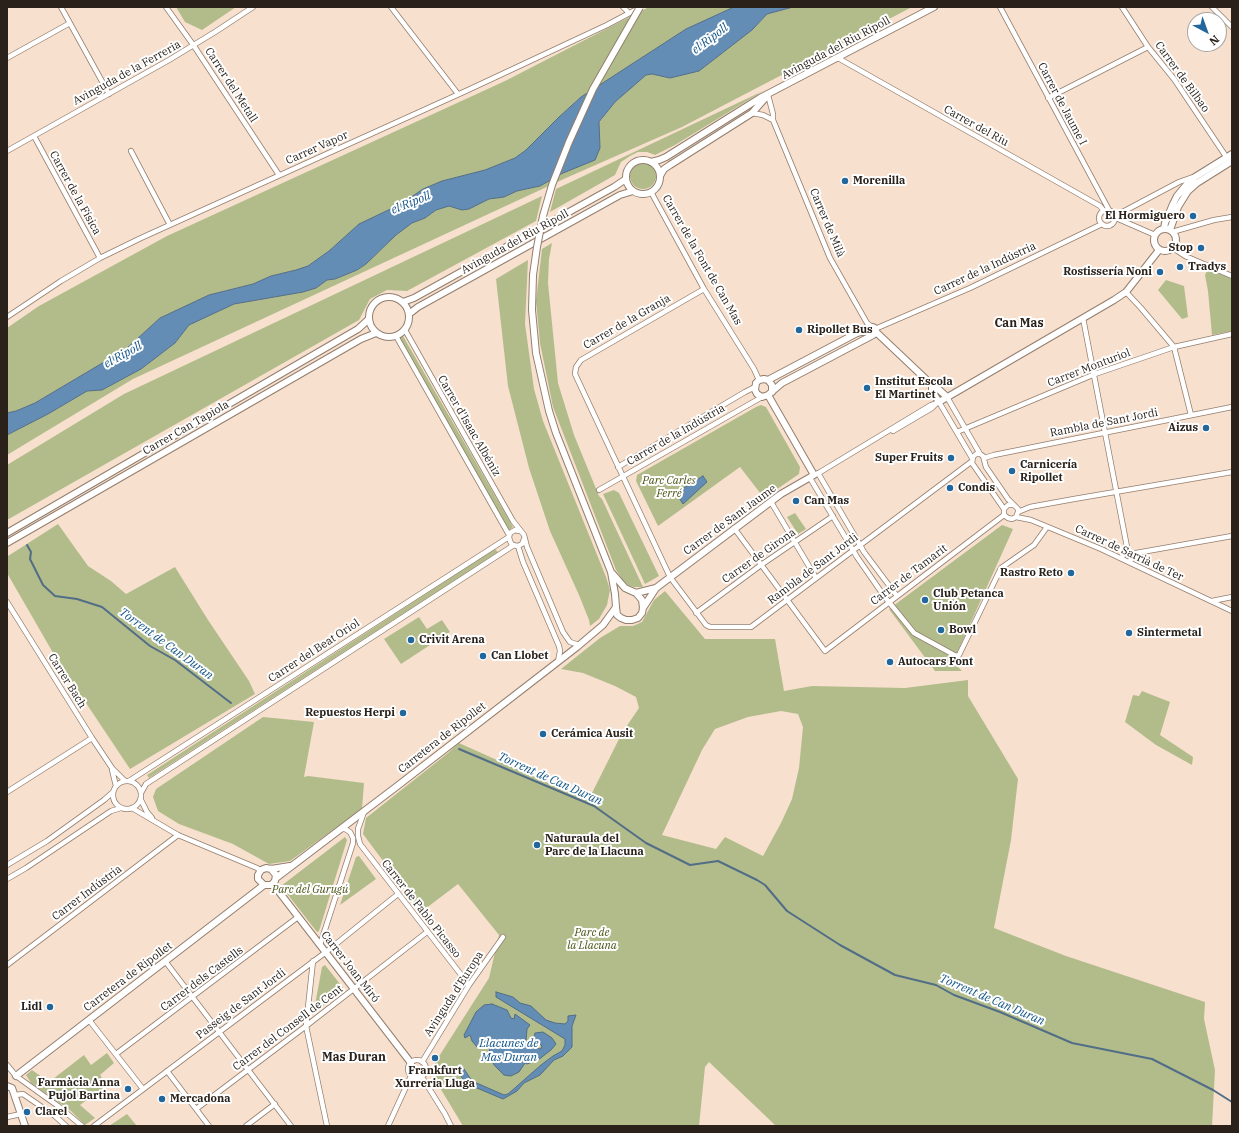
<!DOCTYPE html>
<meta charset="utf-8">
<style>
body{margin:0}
#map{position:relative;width:1239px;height:1133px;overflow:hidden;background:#f8e0ce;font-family:"IBM Plex Serif",serif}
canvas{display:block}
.frame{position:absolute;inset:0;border:8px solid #29211a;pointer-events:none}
.north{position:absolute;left:1187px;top:12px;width:40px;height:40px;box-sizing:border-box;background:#fff;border:1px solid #a9a6a3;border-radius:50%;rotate:139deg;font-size:11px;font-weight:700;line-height:16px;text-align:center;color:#29211a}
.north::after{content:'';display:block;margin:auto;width:14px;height:18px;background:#22679c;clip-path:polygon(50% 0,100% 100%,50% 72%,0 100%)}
</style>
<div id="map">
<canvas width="1239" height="1133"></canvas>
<div class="frame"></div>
<div class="north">N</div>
</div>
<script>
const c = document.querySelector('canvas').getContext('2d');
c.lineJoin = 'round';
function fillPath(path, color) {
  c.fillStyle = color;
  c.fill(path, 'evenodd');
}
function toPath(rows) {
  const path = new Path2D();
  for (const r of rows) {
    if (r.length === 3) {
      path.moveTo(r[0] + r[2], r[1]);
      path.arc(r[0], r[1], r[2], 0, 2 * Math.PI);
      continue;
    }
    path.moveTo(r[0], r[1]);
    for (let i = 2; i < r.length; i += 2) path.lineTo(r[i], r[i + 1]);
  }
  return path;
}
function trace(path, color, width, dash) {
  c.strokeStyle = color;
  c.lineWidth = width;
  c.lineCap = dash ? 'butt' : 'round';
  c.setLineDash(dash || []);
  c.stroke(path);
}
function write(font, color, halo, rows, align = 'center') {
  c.font = font + ' "IBM Plex Serif",serif';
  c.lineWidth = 4;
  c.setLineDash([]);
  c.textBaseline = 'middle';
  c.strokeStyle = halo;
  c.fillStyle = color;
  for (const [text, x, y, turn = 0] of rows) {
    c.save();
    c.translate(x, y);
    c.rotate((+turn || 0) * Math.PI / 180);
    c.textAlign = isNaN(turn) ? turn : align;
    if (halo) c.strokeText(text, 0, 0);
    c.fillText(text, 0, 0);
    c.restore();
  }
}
fillPath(toPath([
 [176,7,236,7,202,30,185,22],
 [649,7,734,7,686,29,581,97,559,117,526,150,515,158,485,170,442,181,423,189,401,204,359,224,329,251,308,266,296,270,271,276,253,284,209,295,160,318,126,349,35,403,16,411,7,413,7,328,39,306,167,236,505,81],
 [793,7,912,7,682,127,566,178,133,379,7,455,7,435,48,414,87,391,102,390,141,369,175,343,189,325,234,304,303,292,316,288,327,280,335,279,357,270,366,264,396,235,412,223,425,218,436,210,449,206,462,210,469,209,489,199,504,197,517,191,540,186,563,173,600,148,599,123,615,102,646,75,652,74,670,78,699,71,752,30,767,14],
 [763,91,675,145,655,155,647,152,638,152,630,156,621,162,615,175,550,212,556,189],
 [643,176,13],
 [542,196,536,221,407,291,387,290,370,299,359,320,7,520,7,465,124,394],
 [552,243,549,259,548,283,558,383,574,435,599,496,602,499,643,587,634,587,628,585,622,579,616,570,553,407,540,343,536,301,542,249],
 [528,260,525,324,534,389,543,421,606,577,610,590,607,605,599,619,590,626,589,620,579,595,550,531,529,468,508,386,496,279],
 [1208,269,1232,279,1232,331,1212,335,1208,291,1205,275],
 [1166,280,1184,286,1188,317,1182,319,1158,290],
 [403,336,513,527,508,531,399,338],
 [761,405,766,407,800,467,799,474,764,498,740,467,658,526,636,481,637,475,756,407],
 [614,490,619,493,659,576,645,584,603,494],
 [795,513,806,529,798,534,787,517],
 [58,524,88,566,111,581,126,594,175,567,208,620,249,681,255,694,130,769,56,658,7,573,8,556],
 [1002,525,1013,529,953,662,962,671,935,671,889,609],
 [495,549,498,552,149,778,147,775],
 [665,591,705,639,775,639,784,691,812,686,905,688,968,680,968,696,1018,779,1011,840,994,928,1066,956,1205,1002,1204,1019,1215,1070,1212,1126,776,1126,709,1062,705,1067,699,1126,463,1126,431,1073,436,1061,489,978,499,935,458,884,421,912,363,834,366,818,448,753,459,743,588,801,622,733,639,708,636,697,615,686,583,673,561,669,600,638,620,626,633,626,642,622,654,600],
 [781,711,798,714,803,727,799,768,792,799,781,823,763,856,725,837,716,849,662,835,702,750,715,729,748,717],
 [419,617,427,629,442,620,450,632,401,664,384,639],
 [1142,691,1170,702,1160,735,1193,757,1192,765,1156,745,1125,722,1133,695,1139,696],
 [263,717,314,722,304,777,308,776,364,783,362,809,290,861,269,864,233,844,179,824,158,811,153,797,156,789],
 [345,837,347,840,319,931,317,932,281,886],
 [359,856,376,879,340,905,356,857],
 [325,965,344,989,318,1010,314,1010,322,967],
 [107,1053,114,1063,100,1075,107,1085,80,1105,95,1118,85,1125,71,1111,31,1083,26,1075,32,1070,49,1082,84,1055,91,1065],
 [127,1114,137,1126,109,1126]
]), '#b2bc8b');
const water = toPath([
 [734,7,793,7,767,14,752,30,699,71,670,78,652,74,646,75,615,102,599,122,600,148,595,160,563,173,540,186,517,191,504,197,489,199,469,209,462,210,449,206,436,210,425,218,412,223,396,235,366,264,357,270,335,279,327,280,316,288,303,292,234,304,189,325,175,343,141,369,102,390,87,391,48,414,7,435,7,413,16,411,35,403,126,349,160,318,209,295,253,284,271,276,296,270,308,266,329,251,359,224,401,204,423,189,442,181,485,170,515,158,526,150,559,117,581,97,686,29,734,7],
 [703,476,707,482,683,504,676,493,703,476],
 [496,992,513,997,520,1003,531,1006,546,1020,555,1023,565,1024,568,1021,568,1016,576,1015,572,1026,572,1047,563,1056,554,1060,540,1075,524,1083,517,1091,503,1099,465,1083,457,1069,462,1066,472,1081,504,1095,508,1094,541,1065,553,1056,562,1051,565,1045,565,1039,496,997,496,992],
 [492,1004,507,1010,511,1018,514,1019,515,1014,530,1025,527,1029,526,1041,533,1048,541,1049,542,1046,534,1037,535,1033,543,1032,552,1038,556,1044,551,1050,538,1060,527,1064,525,1063,519,1072,511,1076,504,1075,494,1065,489,1053,491,1043,483,1042,480,1047,477,1047,472,1041,470,1035,465,1038,464,1035,476,1012,484,1005,492,1004]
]);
fillPath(water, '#638db4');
trace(water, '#526d86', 1);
trace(toPath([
 [27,545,31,552,30,559,43,585,55,596,77,599,102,607,150,646,175,660,231,703],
 [459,749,594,806,646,843,690,865,718,861,757,880,765,885,787,911,840,945,895,975,936,985,954,995,1000,1012,1072,1043,1152,1059,1213,1090,1232,1102]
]), '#526d86', 2);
const street = toPath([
 [61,7,109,94],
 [166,7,194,46,279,175],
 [391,7,458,94],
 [623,7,629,13],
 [1000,7,1109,210],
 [1122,7,1148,47,1174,79,1227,158],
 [1212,7,1232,27],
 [7,58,70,23],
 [838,58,1100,206,1104,211],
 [768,95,773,114,773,120,830,258,867,323,872,327],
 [1048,98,1148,47],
 [752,113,763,115,773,120],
 [34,136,100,258],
 [7,151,169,60,215,32,253,7],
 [131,151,170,225],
 [651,192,704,289,754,369,759,380],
 [1107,218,8],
 [1115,216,1179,182,1193,177],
 [1116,218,1155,235],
 [1172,232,1214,220,1232,217],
 [1173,248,1185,256,1232,276],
 [704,289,581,360,576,367,575,374,670,577,706,625,710,627,751,627,971,462],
 [1126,292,1141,308,1174,347,1191,415],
 [7,317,61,281,100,258,141,238,468,90,607,25,639,8],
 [1083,318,1127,547,1123,553,1122,559],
 [875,329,970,288,1102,224],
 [405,330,513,521,524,535,527,547,563,632,570,642,579,645],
 [396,336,509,535],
 [947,397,980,454,983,456,986,467,1008,499,1018,509,1018,512,1016,517,1012,519,1008,518,1004,515,1004,509,1008,505,1014,505],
 [939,402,972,458],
 [893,431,932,408,936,404],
 [957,432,1095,374,1174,347,1232,334],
 [980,454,976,454,973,457,972,463,1004,509],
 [984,458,994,455,1232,407],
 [618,467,745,392,755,387],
 [818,473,864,552,897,596],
 [817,474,931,405,939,402],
 [810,478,857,557,884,596,914,633,956,656,959,655,1001,568,1034,545,1047,527],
 [599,490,762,397],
 [771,502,816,578],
 [1018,512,1030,507,1074,499,1232,472],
 [1016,517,1031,520,1101,549,1232,611],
 [734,528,825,651,1004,515],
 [519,531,515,530,510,533,509,537,510,541,512,545,518,546,522,544,524,539],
 [518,546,523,562,559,646,560,651,558,662],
 [1129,562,1136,553,1232,536],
 [1212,601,1232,597],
 [7,602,92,738,112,768,125,781],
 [696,613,761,565,833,516],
 [112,770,116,786],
 [127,795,14],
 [129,781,509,537],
 [7,792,92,738],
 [141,793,146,784,514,545],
 [141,800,147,812,152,818],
 [132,808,178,835,257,868,261,871],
 [364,812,358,829,358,836,360,844,469,985],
 [7,865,47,841,104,800,113,792],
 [7,879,26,868,111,811,121,808],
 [320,945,353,843,353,838,350,832,345,829,340,829],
 [165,961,291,1126],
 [313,961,306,1026,327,1126],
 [7,965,178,835],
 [89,1020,143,1089],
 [116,1054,298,917],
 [417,1069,9],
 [422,1062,469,985,503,937],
 [7,1065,16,1076,58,1106,82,1126],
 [167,1071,209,1126],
 [422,1077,445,1114,451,1126],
 [15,1095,23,1094,55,1116,66,1126],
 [196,1109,306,1026,427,932],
 [7,1117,21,1114],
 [94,1126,326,952,398,894],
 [246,1126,275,1104],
 [388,1126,411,1076]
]);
const secondary = toPath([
 [643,177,17],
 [651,162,659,160,666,157,760,98,934,7],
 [660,176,664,169,670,165,752,113,767,96],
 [1165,240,11],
 [1164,229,1165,223,1173,204,1177,196,1187,184,1195,177,1232,154],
 [1170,230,1178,207,1188,191,1197,183,1232,161],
 [533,275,532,310,536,353,549,411,556,433,611,572,615,594,616,607,617,615,621,618,626,620,632,620,638,618,642,613,643,608,642,600,636,593,625,588,611,572],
 [389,317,20],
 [403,302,414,298,614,187,626,179],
 [409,314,418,307,620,195,633,191],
 [872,331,4],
 [876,332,932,385,935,386,947,397],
 [768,380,857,333,869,330],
 [932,385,932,391,939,402,1114,300,1126,292,1159,250],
 [772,392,772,385,768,380,764,379,759,380,756,383,755,390,757,394,762,397,768,395,782,383,873,335],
 [7,533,358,329,369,319],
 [7,543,361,339,376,333],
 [636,593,656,588],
 [643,608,656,588,781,494,814,475,768,395],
 [271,869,276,875,275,881,271,885,264,885,258,879,258,875,261,870,266,868,271,869,290,866],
 [276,878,396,787,577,647,603,625,616,607],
 [273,884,411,1063],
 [16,1076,264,885],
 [7,1086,12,1088,25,1126]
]);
trace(street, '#937e6e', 6);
trace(secondary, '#937e6e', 8);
trace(street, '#fff', 4.5);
trace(secondary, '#fff', 6);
const secondaryBridge = toPath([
 [533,275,537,247,543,216,552,185,569,142,593,89,640,7]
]);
trace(secondaryBridge, '#937e6e', 8, []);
trace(secondaryBridge, '#fff', 6);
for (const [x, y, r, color] of [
 [845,181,4,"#22679c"],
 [1193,216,4,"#22679c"],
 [1201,248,4,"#22679c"],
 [1180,267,4,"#22679c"],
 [1160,272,4,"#22679c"],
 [799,330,4,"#22679c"],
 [867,388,4,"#22679c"],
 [1206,428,4,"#22679c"],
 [951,458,4,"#22679c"],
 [1012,471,4,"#22679c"],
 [950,488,4,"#22679c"],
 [796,501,4,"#22679c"],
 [1071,573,4,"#22679c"],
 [925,600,4,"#22679c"],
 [941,630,4,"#22679c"],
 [1129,633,4,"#22679c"],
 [411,640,4,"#22679c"],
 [483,656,4,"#22679c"],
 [890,662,4,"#22679c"],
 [403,713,4,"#22679c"],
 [543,734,4,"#22679c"],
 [537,845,4,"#22679c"],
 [50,1007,4,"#22679c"],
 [435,1058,4,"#22679c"],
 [128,1089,4,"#22679c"],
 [162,1099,4,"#22679c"],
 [27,1112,4,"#22679c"]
]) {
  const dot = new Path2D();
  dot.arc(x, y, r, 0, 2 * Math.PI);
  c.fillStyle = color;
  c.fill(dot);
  trace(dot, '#fff', 1.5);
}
write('11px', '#29211a', '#fff', [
 ["Avinguda del Riu Ripoll",836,48,-28],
 ["Avinguda de la Ferreria",127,73,-29],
 ["Carrer de Bilbao",1182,77,54],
 ["Carrer del Metall",231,85,57],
 ["Carrer de Jaume I",1062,104,62],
 ["Carrer del Riu",976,126,29],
 ["Carrer Vapor",317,148,-24],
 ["Carrer de la Física",75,193,61],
 ["Carrer de Milà",827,223,67],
 ["Avinguda del Riu Ripoll",515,242,-29],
 ["Carrer de la Font de Can Mas",702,260,60],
 ["Carrer de la Indústria",985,269,-25],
 ["Carrer de la Granja",627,322,-30],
 ["Carrer Monturiol",1089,368,-21],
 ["Rambla de Sant Jordi",1104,423,-11],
 ["Carrer d'Isaac Albéniz",469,426,60],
 ["Carrer Can Tapiola",186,428,-30],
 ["Carrer de la Indústria",676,435,-30],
 ["Carrer de Sant Jaume",730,520,-36],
 ["Carrer de Sarrià de Ter",1129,553,25],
 ["Carrer de Girona",759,556,-35],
 ["Rambla de Sant Jordi",813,569,-37],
 ["Carrer de Tamarit",909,575,-37],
 ["Carrer del Beat Oriol",314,651,-33],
 ["Carrer Bach",67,681,58],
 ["Carretera de Ripollet",442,738,-38],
 ["Carrer Indústria",87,893,-37],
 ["Carrer de Pablo Picasso",421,909,52],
 ["Carrer Joan Miró",350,967,52],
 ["Carretera de Ripollet",128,977,-37],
 ["Carrer dels Castells",202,979,-37],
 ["Avinguda d'Europa",454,994,-57],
 ["Passeig de Sant Jordi",241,1004,-37],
 ["Carrer del Consell de Cent",288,1028,-37]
]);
write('bold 11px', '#29211a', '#fff', [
 ["Morenilla",853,181],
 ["El Hormiguero",1185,216,"right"],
 ["Stop",1193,248,"right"],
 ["Tradys",1188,267],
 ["Rostissería Noni",1152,272,"right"],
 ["Ripollet Bus",807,330],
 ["Institut Escola",875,382],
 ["El Martinet",875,395],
 ["Aizus",1198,428,"right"],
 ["Super Fruits",943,458,"right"],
 ["Carnicería",1020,465],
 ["Ripollet",1020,478],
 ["Condis",958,488],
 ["Can Mas",804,501],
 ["Rastro Reto",1063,573,"right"],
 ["Club Petanca",933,594],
 ["Unión",933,607],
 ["Bowl",949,630],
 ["Sintermetal",1137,633],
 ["Crivit Arena",419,640],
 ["Can Llobet",491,656],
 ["Autocars Font",898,662],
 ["Repuestos Herpi",395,713,"right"],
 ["Cerámica Ausit",551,734],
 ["Naturaula del",545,839],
 ["Parc de la Llacuna",545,852],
 ["Lidl",42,1007,"right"],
 ["Frankfurt",435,1071,"center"],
 ["Xurreria Lluga",435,1084,"center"],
 ["Farmàcia Anna",120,1083,"right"],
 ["Pujol Bartina",120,1096,"right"],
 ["Mercadona",170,1099],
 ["Clarel",35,1112]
], 'left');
write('italic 11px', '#4b5417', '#fff', [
 ["Parc Carles",669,481],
 ["Ferré",669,494],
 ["Parc del Gurugú",310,890],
 ["Parc de",592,933],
 ["la Llacuna",592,946]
]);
write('italic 12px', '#125487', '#fff', [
 ["el Ripoll",710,39,-37],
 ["el Ripoll",411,203,-22],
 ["el Ripoll",123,355,-29],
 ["Torrent de Can Duran",166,644,36],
 ["Torrent de Can Duran",550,779,24],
 ["Torrent de Can Duran",992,1000,23],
 ["Llacunes de",509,1044],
 ["Mas Duran",509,1058]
]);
write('bold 12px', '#29211a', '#fff', [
 ["Can Mas",1019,324],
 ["Mas Duran",354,1058]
]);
</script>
